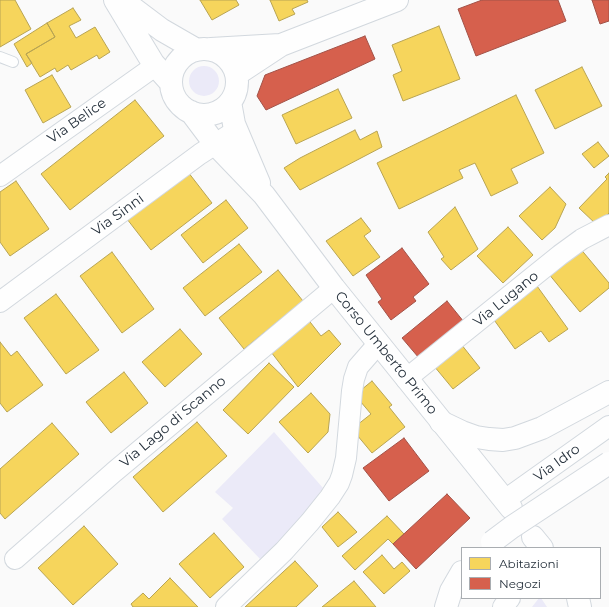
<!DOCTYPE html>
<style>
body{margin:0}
#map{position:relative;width:609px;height:607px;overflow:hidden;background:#fafafa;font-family:Montserrat,sans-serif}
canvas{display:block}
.legend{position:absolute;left:461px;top:547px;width:140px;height:52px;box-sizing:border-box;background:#fff;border:1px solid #a9adb1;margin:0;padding:5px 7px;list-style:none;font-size:12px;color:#27323d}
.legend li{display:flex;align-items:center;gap:8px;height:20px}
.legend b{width:20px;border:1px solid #a9adb1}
</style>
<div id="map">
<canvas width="609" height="607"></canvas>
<ul class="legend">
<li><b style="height:11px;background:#f6d55c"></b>Abitazioni</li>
<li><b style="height:11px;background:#d6604d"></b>Negozi</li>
</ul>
</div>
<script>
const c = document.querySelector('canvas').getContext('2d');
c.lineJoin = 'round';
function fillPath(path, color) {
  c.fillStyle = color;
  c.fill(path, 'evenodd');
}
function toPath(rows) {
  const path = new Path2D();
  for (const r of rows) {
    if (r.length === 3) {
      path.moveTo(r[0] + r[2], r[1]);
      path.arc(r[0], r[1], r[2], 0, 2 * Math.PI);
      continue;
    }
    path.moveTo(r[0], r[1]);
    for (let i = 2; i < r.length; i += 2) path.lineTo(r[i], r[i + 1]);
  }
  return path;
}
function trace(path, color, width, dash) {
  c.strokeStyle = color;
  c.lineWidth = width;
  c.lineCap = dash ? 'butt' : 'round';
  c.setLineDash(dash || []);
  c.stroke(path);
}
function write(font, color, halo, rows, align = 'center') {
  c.font = font + ' Montserrat,sans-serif';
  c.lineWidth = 4;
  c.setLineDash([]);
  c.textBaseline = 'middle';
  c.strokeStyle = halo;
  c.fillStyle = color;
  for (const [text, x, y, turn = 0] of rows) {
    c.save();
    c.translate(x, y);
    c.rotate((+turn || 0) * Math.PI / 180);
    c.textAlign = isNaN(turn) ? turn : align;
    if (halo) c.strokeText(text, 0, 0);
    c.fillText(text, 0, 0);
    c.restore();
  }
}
fillPath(toPath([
 [204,81,15],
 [274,432,323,488,301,520,268,553,260,559,222,519,233,508,215,492],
 [539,598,541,598,547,607,532,607]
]), '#ebeaf8');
const homes = toPath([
 [0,0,15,0,31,29,0,47,0,0],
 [200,0,236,0,239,5,212,20,200,0],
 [270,0,307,0,308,2,292,9,295,14,279,21,270,0],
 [73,8,81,20,69,26,76,38,95,27,110,52,99,59,97,55,71,70,68,65,57,72,55,68,40,77,26,54,55,37,47,23,73,8],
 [47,23,55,37,26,54,32,63,27,67,14,44,47,23],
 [439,26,460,79,403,101,393,75,402,71,392,45,439,26],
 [582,67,602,106,555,129,535,90,582,67],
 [52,75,71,107,43,123,25,90,52,75],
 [338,89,352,118,296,144,282,115,338,89],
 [516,95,544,153,511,169,518,183,491,196,475,163,459,170,463,178,399,209,377,163,516,95],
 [135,100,164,136,70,210,41,174,135,100],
 [355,130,360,140,377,131,382,147,300,190,284,168,300,158,355,130],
 [598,142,609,156,594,168,582,154,598,142],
 [188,172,212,203,151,250,127,219,188,172],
 [609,173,609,213,597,225,579,208,607,179,605,177,609,173],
 [16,181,49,229,10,256,0,242,0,192,16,181],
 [550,187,566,204,555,228,542,240,519,216,550,187],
 [226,200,248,228,203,263,181,235,226,200],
 [455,207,478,249,451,270,441,259,444,257,428,232,455,207],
 [361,218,371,231,364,236,380,257,353,276,326,241,361,218],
 [508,227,533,255,503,283,477,256,508,227],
 [239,244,262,272,205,316,183,288,239,244],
 [579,247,609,283,609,288,580,312,548,273,579,247],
 [112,252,154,309,122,333,80,276,112,252],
 [278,270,303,301,244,349,219,318,278,270],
 [537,286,568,329,549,342,541,331,515,349,492,317,537,286],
 [56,294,99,350,66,374,24,318,56,294],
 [307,318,321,336,329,330,341,344,298,387,268,348,307,318],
 [180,329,202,354,165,387,142,362,180,329],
 [0,342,11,356,17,351,43,385,7,412,0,403,0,342],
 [461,344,480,368,453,389,434,366,461,344],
 [269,363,294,387,248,434,223,410,269,363],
 [124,372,148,403,111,433,86,402,124,372],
 [372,381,392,405,389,407,405,427,372,453,352,429,371,414,355,395,372,381],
 [311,393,330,414,328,432,308,453,279,422,311,393],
 [197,422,227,456,163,512,133,477,197,422],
 [52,423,79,454,5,519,0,513,0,469,52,423],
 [338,512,357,532,338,547,322,527,338,512],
 [387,516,404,534,393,544,388,539,355,570,342,556,387,516],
 [84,526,118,564,73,605,38,568,84,526],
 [214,533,244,567,210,598,179,564,214,533],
 [382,555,394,569,402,562,410,571,384,594,363,572,382,555],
 [295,561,318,586,296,607,245,607,295,561],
 [170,578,198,607,133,607,131,604,143,593,149,599,170,578],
 [354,581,376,607,322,607,354,581]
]);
fillPath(homes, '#f6d55c');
trace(homes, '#b8a453', 1);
const shops = toPath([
 [482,0,558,0,566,21,476,56,458,9,482,0],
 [592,0,609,0,609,21,600,24,592,0],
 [365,36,375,59,266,110,257,96,265,75,365,36],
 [402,248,429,284,413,297,416,301,391,320,378,302,382,299,366,275,402,248],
 [447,301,464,322,419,358,402,338,447,301],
 [404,438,429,471,389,501,363,468,404,438],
 [447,494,470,518,416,569,393,544,447,494]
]);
fillPath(shops, '#d6604d');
trace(shops, '#a25248', 1);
const lane = toPath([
 [0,57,13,62]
]);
const street = toPath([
 [0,176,155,66],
 [0,302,200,154,237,130],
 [406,379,560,255,582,239,609,225],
 [505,500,609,426],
 [15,559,114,472,334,288],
 [226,607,284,551,310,522,330,497,339,483,342,475,346,458,352,391,354,379,358,367,378,344],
 [503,607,510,598]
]);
const secondary = toPath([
 [115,0,153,63,171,83],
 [122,0,162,30,195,49],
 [204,82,33],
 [211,49,280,45],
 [237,74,281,45,397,0],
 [230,102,234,124,259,183],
 [191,112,215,144,264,195,334,288,511,508],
 [533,537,542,548]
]);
const highway = toPath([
 [441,422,462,432,476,437,489,439,503,440,515,438,542,428,609,392],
 [578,598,580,607],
 [446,607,451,591,462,572]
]);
trace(lane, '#d2d8de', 12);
trace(street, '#d2d8de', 22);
trace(secondary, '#d2d8de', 24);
trace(highway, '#d2d8de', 24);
trace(lane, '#fefefe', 10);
trace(street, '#fefefe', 20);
trace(secondary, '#fefefe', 22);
trace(highway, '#fefefe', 22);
const highwayBridge = toPath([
 [492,542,512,527,609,463]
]);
trace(highwayBridge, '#d2d8de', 24, []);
trace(highwayBridge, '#fefefe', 22);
write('14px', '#27323d', '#fff', [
 ["Via Belice",77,121,-35],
 ["Via Sinni",118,215,-36],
 ["Via Lugano",506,299,-39],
 ["Corso Umberto Primo",386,353,51],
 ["Via Lago di Scanno",173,422,-40],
 ["Via Idro",557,463,-36]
]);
</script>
